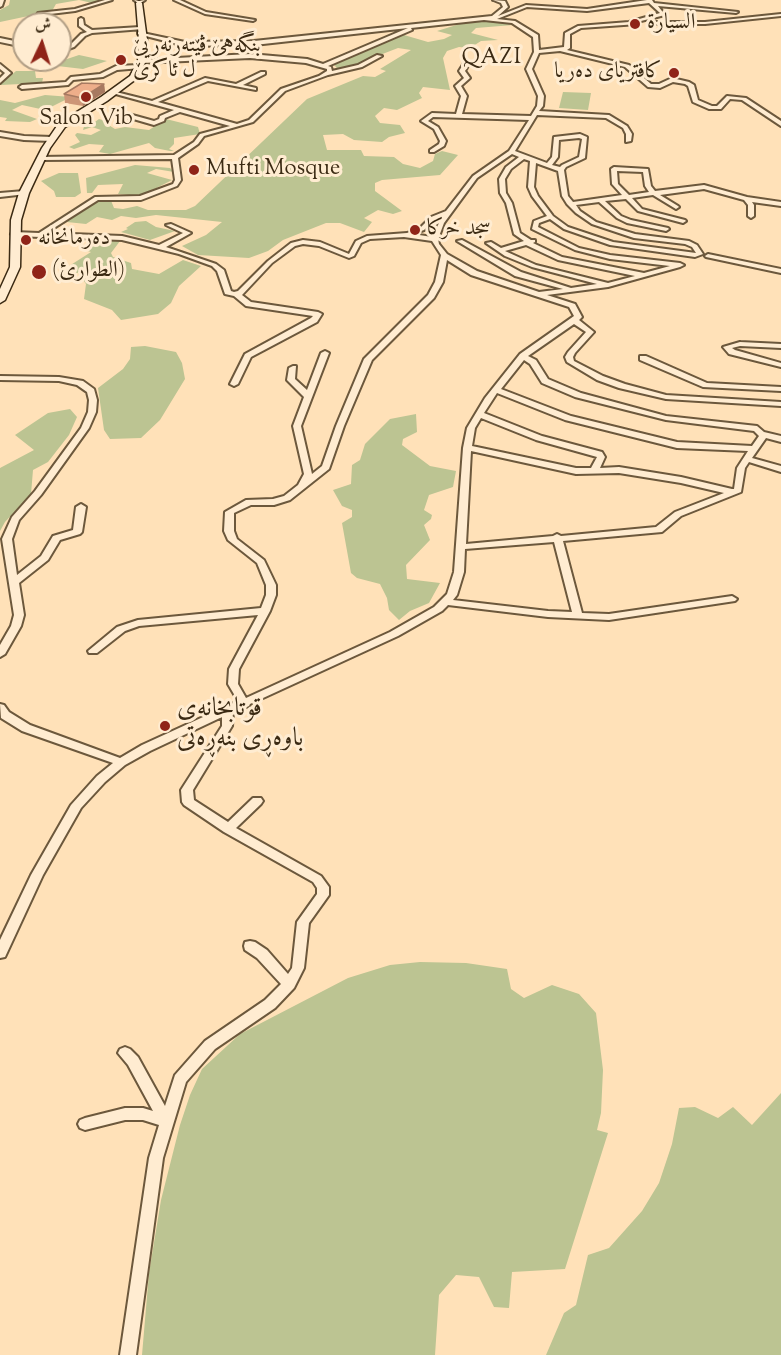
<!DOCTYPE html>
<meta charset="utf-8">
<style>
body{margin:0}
#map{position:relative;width:781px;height:1355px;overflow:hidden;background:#ffe1b8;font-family:"Sorts Mill Goudy",Amiri,serif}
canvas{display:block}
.north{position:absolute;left:12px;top:12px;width:60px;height:60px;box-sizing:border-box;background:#ffecd1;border:2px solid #b19e85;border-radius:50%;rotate:4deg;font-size:16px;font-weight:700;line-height:24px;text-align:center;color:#3b2a13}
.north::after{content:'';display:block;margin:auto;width:21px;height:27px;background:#8f2418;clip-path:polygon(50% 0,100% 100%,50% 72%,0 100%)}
</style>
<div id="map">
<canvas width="781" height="1355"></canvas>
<div class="north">ش</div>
</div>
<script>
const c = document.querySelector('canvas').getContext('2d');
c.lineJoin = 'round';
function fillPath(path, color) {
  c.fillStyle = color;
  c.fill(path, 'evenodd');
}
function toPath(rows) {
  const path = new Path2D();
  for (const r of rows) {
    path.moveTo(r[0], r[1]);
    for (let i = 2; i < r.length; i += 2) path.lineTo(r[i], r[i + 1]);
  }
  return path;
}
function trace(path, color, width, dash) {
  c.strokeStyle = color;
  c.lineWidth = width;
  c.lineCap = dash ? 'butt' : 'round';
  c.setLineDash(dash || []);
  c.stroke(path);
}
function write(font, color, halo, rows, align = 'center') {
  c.font = font + ' "Sorts Mill Goudy",Amiri,serif';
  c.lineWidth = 6;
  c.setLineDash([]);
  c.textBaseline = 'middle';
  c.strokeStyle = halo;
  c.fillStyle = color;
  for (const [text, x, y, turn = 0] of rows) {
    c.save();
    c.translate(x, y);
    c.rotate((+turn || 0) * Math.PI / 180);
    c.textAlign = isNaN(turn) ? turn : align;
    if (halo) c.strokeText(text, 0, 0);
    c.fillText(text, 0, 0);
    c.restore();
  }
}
fillPath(toPath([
 [10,0,103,0,92,3,79,0,56,4,52,11,0,22,0,10,9,5],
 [496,21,513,25,476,28,471,33,498,40,481,41,470,48,459,47,447,51,443,58,450,90,423,87,419,93,422,98,397,110,384,108,375,116,380,123,400,125,405,133,389,137,382,142,354,140,343,134,323,135,327,150,361,150,364,156,394,157,403,164,420,168,433,161,435,154,442,151,458,155,440,175,382,180,375,183,375,191,402,211,393,214,378,210,364,218,372,222,364,232,340,223,326,223,283,240,268,251,249,258,198,255,182,246,206,235,222,222,156,215,136,218,121,216,112,220,97,217,86,224,67,222,99,199,110,198,114,208,123,209,137,206,148,210,186,210,195,206,307,99,363,76,375,77,386,71,380,69,411,50,398,48,354,65,338,69,334,65,404,35,428,42,444,39,452,35,437,31,463,23],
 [79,55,107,61,83,69,49,65],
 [16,71,35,71,36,78,43,78,42,83,0,85],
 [563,92,591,93,588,110,559,108],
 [45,95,71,97,45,110,22,105,12,110,37,119,30,122,5,121,7,118,0,117,0,100,15,103],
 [99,119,109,122,107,124,115,129,125,127,149,130,166,119,198,127,200,134,174,138,174,144,169,149,174,151,170,151,155,148,149,143,110,154,99,152,104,145,89,144,74,149,69,147,80,142,75,135,77,133,91,135,101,130,92,127,83,130,85,123,92,124],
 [135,165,170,168,174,172,156,169,147,173,172,180,141,196,118,194,123,184,98,185,92,193,87,193,86,178],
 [59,173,78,173,81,193,75,197,56,197,54,191,41,181],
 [146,221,156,227,175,231,150,240,121,232,128,229,126,228,135,222],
 [98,239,120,241,111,253,113,257,131,263,132,269,159,274,183,260,201,266,179,286,171,303,158,314,121,320,112,310,84,299,86,284,78,273,65,272,66,268,91,252,84,250],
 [145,346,176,352,182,363,185,379,160,420,141,438,110,439,104,430,98,388,123,369,130,359,131,347],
 [70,409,77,417,69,435,48,462,33,470,31,494,5,522,0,531,0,468,34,450,15,435,48,413],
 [416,414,417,432,403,439,402,445,430,466,456,471,453,487,429,495,424,510,432,515,431,519,424,525,430,540,406,565,407,579,440,583,429,603,410,611,399,620,389,610,387,598,380,584,357,578,351,573,342,523,352,517,352,510,342,506,333,490,351,484,352,465,360,460,365,444,390,419],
 [420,962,466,963,507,969,511,989,524,998,552,985,579,994,596,1013,603,1070,601,1113,597,1130,608,1133,565,1269,512,1272,509,1308,494,1307,479,1277,456,1275,439,1295,435,1355,142,1355,149,1273,161,1200,180,1125,190,1095,202,1069,240,1034,348,978,390,965],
 [781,1093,781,1355,546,1355,564,1313,576,1305,588,1255,609,1248,642,1211,659,1183,672,1144,679,1108,695,1107,718,1118,733,1107,752,1125]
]), '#bcc492');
const street = toPath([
 [0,0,4,0,2,6,0,7,0,0],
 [105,0,112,0,75,11,42,15,37,19,35,18,38,13,75,9,105,0],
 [134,0,139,1,145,0,139,4,134,0],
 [174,0,180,0,206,12,255,20,253,21,205,14,174,0],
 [493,0,505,1,508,7,498,16,526,5,587,9,647,0,652,0,654,3,738,12,736,13,658,6,665,15,637,22,638,24,581,28,570,34,570,48,567,50,629,65,651,84,659,84,672,78,689,82,694,85,698,100,712,106,717,106,727,96,746,98,781,121,781,126,742,100,730,99,721,109,709,109,693,102,688,86,685,84,673,82,660,88,648,87,625,67,560,51,539,53,532,69,544,96,543,106,539,111,609,115,627,126,632,134,631,141,626,142,626,134,623,128,606,118,537,115,515,151,547,163,552,157,554,137,580,134,587,137,585,158,566,167,564,170,568,196,573,202,622,195,612,184,611,169,614,167,648,169,651,186,655,191,704,185,747,197,781,202,781,206,752,202,754,205,754,216,751,218,748,216,748,205,744,200,704,189,660,195,678,206,679,207,676,209,653,195,632,198,642,209,685,220,686,221,683,223,638,211,626,199,605,201,621,216,631,220,668,228,669,229,666,231,627,223,617,218,599,202,576,205,580,211,596,222,635,234,689,241,697,245,703,254,695,257,610,245,564,229,550,219,539,223,538,227,579,248,610,255,680,263,684,265,680,267,608,287,547,295,575,304,582,317,579,320,594,332,575,353,573,357,574,361,603,376,625,384,666,395,781,402,781,406,666,399,619,388,597,380,567,362,565,357,568,352,586,332,574,324,528,356,536,360,548,379,581,393,666,416,757,426,764,432,781,436,781,442,766,438,752,458,781,466,781,472,749,462,745,468,741,492,681,516,662,532,563,541,582,613,609,614,732,596,737,599,735,601,609,620,548,617,448,605,442,611,398,636,250,704,249,706,233,712,232,726,193,790,194,800,228,822,253,798,261,798,263,801,261,804,236,828,321,876,329,887,329,895,309,923,304,968,294,988,275,1008,215,1049,186,1082,163,1158,136,1355,120,1355,149,1158,159,1125,143,1120,125,1120,85,1130,80,1128,78,1124,80,1120,85,1118,125,1108,143,1108,153,1111,128,1065,118,1053,120,1049,125,1047,130,1049,138,1057,165,1106,175,1075,205,1041,265,1000,281,984,257,958,245,950,244,946,245,942,250,941,255,942,267,950,288,974,292,968,297,922,317,894,317,888,313,882,224,832,184,805,182,802,181,790,222,726,222,717,150,751,125,765,105,782,81,808,43,875,5,957,0,958,0,940,31,875,71,805,97,776,113,763,22,731,1,718,0,704,4,705,9,712,30,725,120,758,142,745,238,701,228,684,229,669,258,615,139,626,125,631,97,653,89,653,88,651,117,627,138,620,261,608,266,595,266,585,257,563,228,540,224,531,225,512,246,500,273,499,284,496,298,485,304,474,293,426,304,397,287,380,289,368,293,366,296,366,295,379,307,390,321,353,325,351,329,353,301,426,312,474,322,466,336,426,364,359,428,295,435,282,441,255,432,241,404,237,370,239,361,243,354,256,349,258,319,246,303,244,295,246,272,263,242,295,251,302,318,312,322,314,317,322,251,357,238,384,234,386,230,384,245,354,311,318,313,316,246,306,234,296,225,294,217,271,212,266,179,254,122,240,14,236,11,234,14,232,39,233,95,197,140,196,173,184,175,180,172,159,41,160,38,158,39,157,174,155,194,142,200,134,230,126,180,112,165,118,164,121,154,125,123,116,123,114,125,113,154,121,159,119,160,116,174,110,112,93,112,91,152,101,205,78,236,84,261,72,265,72,265,74,243,85,256,88,256,90,208,81,158,102,237,124,249,120,281,89,319,76,327,71,327,69,306,63,250,58,142,63,140,60,250,54,307,59,323,64,408,28,254,45,185,46,138,34,138,32,185,42,254,41,492,16,503,7,501,3,493,0],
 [649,3,660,13,629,22,578,26,565,33,564,47,539,50,538,35,515,21,497,19,527,7,587,11,649,3],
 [484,20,512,23,533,37,534,52,526,69,538,96,537,106,531,116,462,114,467,96,461,86,470,78,465,71,469,64,464,63,459,71,464,78,455,86,461,96,456,114,432,113,421,121,434,129,440,141,439,144,430,150,430,152,434,152,444,146,446,141,438,127,428,121,433,117,529,120,509,151,473,176,446,211,431,217,420,228,407,233,367,236,356,241,349,254,320,242,303,240,291,243,268,261,238,291,234,292,231,291,224,270,216,264,166,247,191,233,171,224,166,225,183,233,159,245,122,236,46,233,98,200,141,200,177,186,181,180,178,158,198,144,204,136,253,122,285,91,328,75,362,67,382,56,377,55,358,65,332,71,331,67,328,66,412,30,411,28,484,20],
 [579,138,582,139,579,157,562,165,560,167,552,165,558,157,559,140,579,138],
 [512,154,519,157,506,167,499,179,500,193,506,203,514,234,524,241,501,248,491,242,486,243,505,256,532,267,597,284,571,288,521,272,462,240,457,241,515,276,563,289,539,292,477,271,447,254,439,244,438,239,444,223,477,178,512,154],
 [524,159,530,161,528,187,532,196,547,216,534,221,532,229,575,250,610,259,670,266,644,273,562,257,533,243,535,242,535,240,531,240,520,233,512,203,506,193,505,179,511,169,524,159],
 [536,163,558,171,562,196,567,204,576,213,592,224,634,238,685,244,692,247,696,253,613,242,568,227,553,216,538,196,534,187,536,163],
 [617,171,643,172,645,186,649,192,629,195,618,184,617,171],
 [442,217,432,237,413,234,424,230,435,219,442,217],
 [526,245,558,260,635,276,608,283,536,265,505,251,526,245],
 [447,260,471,275,569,307,574,316,520,354,485,398,467,428,463,448,454,572,447,594,434,607,390,632,246,698,238,684,239,669,270,611,276,595,276,585,264,560,237,539,234,531,234,513,251,505,274,505,290,500,329,469,344,426,372,360,434,298,443,282,447,260],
 [524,360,530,364,542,383,575,397,666,420,754,431,759,436,752,446,677,442,571,416,501,389,524,360],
 [497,393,565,420,677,448,748,451,737,468,734,489,732,489,681,477,619,467,600,468,605,457,602,452,542,436,484,413,497,393],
 [481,418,536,440,597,457,591,468,576,468,472,446,475,428,481,418],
 [471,451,576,474,619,473,681,483,724,493,675,512,656,527,561,536,557,534,553,536,466,544,471,451],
 [554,542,572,612,548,611,453,600,457,595,464,572,465,549,554,542],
 [781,14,781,16,705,24,652,24,650,23,652,22,705,22,781,14],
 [81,18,83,19,84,25,92,30,140,27,143,29,92,33,85,36,74,47,60,52,60,48,70,45,81,34,87,32,79,26,79,19,81,18],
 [0,38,24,43,24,47,0,42,0,38],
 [0,64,11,73,0,83,0,78,5,73,0,69,0,64],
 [139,65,141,68,117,70,103,77,73,80,68,85,22,89,19,87,22,85,66,82,71,77,100,74,116,66,139,65],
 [0,132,24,136,52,137,55,139,52,141,24,140,0,136,0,132],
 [24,191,26,192,26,194,0,197,0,193,24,191],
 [708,254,781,269,781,273,706,257,705,256,708,254],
 [740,342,781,344,781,348,740,346,732,348,735,350,781,363,781,367,729,354,723,347,740,342],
 [640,356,646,356,707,383,781,387,781,391,703,387,640,360,640,356],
 [0,376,59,377,83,381,94,389,97,400,96,412,89,428,41,495,19,520,12,539,17,575,41,556,53,536,73,530,76,507,81,504,86,507,82,532,80,534,60,540,48,560,19,583,24,615,21,626,5,654,0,657,0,645,11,626,14,615,2,539,12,517,35,491,81,428,88,412,89,400,87,392,77,385,59,381,0,380,0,376]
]);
const secondary = toPath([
 [139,1,142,3,147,40,146,61,136,79,107,101,65,127,50,148,29,193,21,220,20,267,5,300,0,303,0,289,10,267,11,220,19,193,42,148,59,123,101,97,130,76,138,61,139,40,136,3,139,1]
]);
trace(street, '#6c583c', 4);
trace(secondary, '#3b2a13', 3);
fillPath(street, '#ffecd1');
fillPath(secondary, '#ffecd1');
fillPath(toPath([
 [104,84,105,92,83,106,65,103,64,94]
]), '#cd9677');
fillPath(toPath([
 [104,84,105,92,83,106,82,98]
]), '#a77a61');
const building = toPath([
 [82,83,104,84,82,98,64,94,82,83]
]);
fillPath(building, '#eeae8a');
trace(building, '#a77a61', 1.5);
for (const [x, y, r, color] of [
 [635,24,6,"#8f2418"],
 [121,60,6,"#8f2418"],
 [674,73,6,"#8f2418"],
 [86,97,6,"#8f2418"],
 [194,170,6,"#8f2418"],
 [415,230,6,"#8f2418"],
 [26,240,6,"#8f2418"],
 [39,272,8,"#8f2418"],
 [165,726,6,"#8f2418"]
]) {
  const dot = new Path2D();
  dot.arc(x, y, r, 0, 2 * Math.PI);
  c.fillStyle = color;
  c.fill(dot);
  trace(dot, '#ffecd1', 2);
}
write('22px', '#3b2a13', '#ffecd1', [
 ["السيارة",647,24],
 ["بنگەهێ ڤێتەرنەریێ",133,47],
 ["ل ئاکرێ",133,72],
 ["کافتریای دەریا",662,73,"right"],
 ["Salon Vib",86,120,"center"],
 ["Mufti Mosque",206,170],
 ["سجد خركا",427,230],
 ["دەرمانخانە",38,240],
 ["(الطوارئ)",52,272]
], 'left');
c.letterSpacing = '1.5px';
write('22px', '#3b2a13', '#ffecd1', [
 ["QAZI",492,59]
]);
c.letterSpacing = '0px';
write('26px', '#3b2a13', '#ffecd1', [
 ["قوتابخانەی",177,711],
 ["باوەڕی بنەڕەتی",177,741]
], 'left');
</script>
